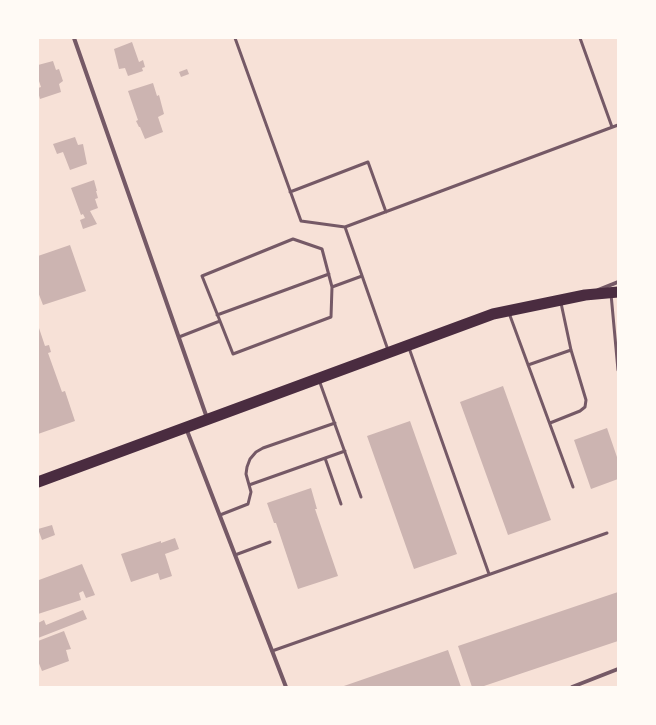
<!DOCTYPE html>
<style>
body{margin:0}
#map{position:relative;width:656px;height:725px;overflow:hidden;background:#f7e1d7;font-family:"IBM Plex Serif",serif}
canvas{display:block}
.frame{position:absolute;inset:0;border:39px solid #fffaf5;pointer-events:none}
</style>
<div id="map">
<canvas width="656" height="725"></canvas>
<div class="frame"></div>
</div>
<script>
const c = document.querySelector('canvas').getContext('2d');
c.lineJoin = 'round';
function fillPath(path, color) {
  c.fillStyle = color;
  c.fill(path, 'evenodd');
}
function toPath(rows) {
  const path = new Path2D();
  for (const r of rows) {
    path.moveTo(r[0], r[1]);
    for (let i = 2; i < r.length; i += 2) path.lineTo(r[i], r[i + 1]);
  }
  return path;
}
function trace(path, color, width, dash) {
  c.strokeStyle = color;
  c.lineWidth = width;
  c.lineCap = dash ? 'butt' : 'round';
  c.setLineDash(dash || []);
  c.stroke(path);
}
fillPath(toPath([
 [132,42,139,62,143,60,145,67,142,68,143,71,128,76,125,68,119,69,114,49],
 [53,61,56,70,59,69,63,81,59,84,61,92,40,99,38,92,38,88,41,87,38,78,38,65],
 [187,69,189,74,181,77,179,72],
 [153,83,157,96,159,95,164,114,158,117,163,132,145,139,140,127,139,127,136,121,138,120,128,91],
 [75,137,78,145,83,144,87,164,70,170,63,152,57,154,53,144],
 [94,180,97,191,96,191,98,198,95,199,98,208,90,211,97,224,83,229,80,220,85,218,83,214,81,215,71,188],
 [70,245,86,291,43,305,38,292,38,256],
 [38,325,45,346,49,345,51,352,48,353,62,392,65,391,75,421,38,434],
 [503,386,551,520,508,535,460,402],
 [410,421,457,554,414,569,367,436],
 [607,428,618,460,618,479,591,489,574,440],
 [311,488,317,509,315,509,338,576,298,589,276,523,274,523,267,503],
 [52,525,55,535,42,540,38,529],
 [175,538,179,549,165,554,172,576,160,580,158,573,131,582,121,554,161,541,161,543],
 [82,564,95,595,86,598,83,591,79,593,81,600,38,614,38,578,39,580],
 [618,592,618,641,481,687,472,687,458,646],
 [83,610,87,619,38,638,38,623,44,620,46,625],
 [64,631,71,649,66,650,69,661,42,671,38,661,38,641],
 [448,650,461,687,341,687]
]), '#ccb4b1');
trace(toPath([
 [235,38,301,221,345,227,618,125],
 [580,38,612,127],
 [290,192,368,162,386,212],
 [345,227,388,350],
 [611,294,618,370],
 [509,313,573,487],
 [217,315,329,274],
 [220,321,233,354,331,317,332,287],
 [179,337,220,321,202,276,293,239,322,249,332,287,362,276],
 [409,348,489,574],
 [528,365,571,350],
 [319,380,361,497],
 [550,423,580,411,585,407,586,400,571,350,561,303],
 [325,458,341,504],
 [249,485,345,451],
 [220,515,248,504,251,492,246,474,247,467,250,459,256,452,263,448,335,423],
 [235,555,270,542],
 [272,651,607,533]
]), '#755966', 3);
trace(toPath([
 [74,38,207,418],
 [598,290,618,282],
 [186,428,286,687],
 [572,687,618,669]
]), '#755966', 4);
trace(toPath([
 [38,482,493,314,585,295,618,292]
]), '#4a2c40', 11);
</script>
